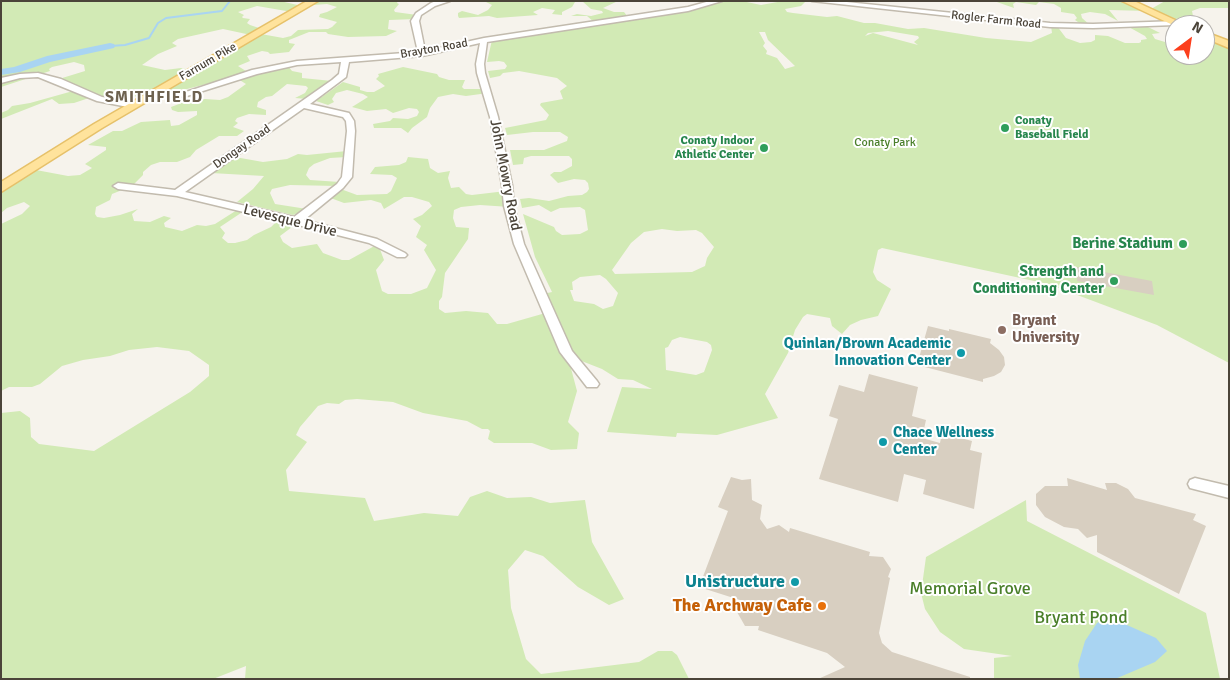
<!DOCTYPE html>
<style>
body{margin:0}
#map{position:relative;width:1230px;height:680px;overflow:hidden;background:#f6f3ec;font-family:Signika,sans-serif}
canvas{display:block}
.frame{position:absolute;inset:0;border:2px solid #4b4439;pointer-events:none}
.north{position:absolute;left:1165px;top:15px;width:50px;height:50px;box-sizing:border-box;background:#fff;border:1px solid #b7b4b0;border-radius:50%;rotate:31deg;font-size:14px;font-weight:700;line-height:20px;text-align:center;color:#4b4439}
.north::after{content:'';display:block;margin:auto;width:18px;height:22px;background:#fc3f1d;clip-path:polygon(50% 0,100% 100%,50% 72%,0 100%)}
</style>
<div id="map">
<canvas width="1230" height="680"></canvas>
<div class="frame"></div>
<div class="north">N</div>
</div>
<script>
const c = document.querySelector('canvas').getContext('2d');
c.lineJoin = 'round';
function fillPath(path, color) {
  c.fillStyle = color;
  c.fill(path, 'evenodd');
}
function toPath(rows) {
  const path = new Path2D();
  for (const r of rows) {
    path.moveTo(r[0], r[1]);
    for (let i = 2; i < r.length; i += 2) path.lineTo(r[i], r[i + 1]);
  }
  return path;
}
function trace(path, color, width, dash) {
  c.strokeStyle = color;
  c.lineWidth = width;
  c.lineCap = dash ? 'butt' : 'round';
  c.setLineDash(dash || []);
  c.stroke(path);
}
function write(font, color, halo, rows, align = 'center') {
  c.font = font + ' Signika,sans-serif';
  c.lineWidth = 4;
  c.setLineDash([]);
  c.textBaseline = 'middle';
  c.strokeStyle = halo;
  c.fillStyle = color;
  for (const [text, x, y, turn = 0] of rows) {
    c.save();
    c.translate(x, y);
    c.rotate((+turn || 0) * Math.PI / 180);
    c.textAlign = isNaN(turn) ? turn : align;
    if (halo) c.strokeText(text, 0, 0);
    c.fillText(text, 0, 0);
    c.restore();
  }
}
fillPath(toPath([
 [1,1,280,1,302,6,292,12,257,6,238,12,244,15,242,17,243,18,250,19,247,23,250,25,262,29,251,35,223,29,178,39,172,43,177,46,158,54,142,65,165,70,181,68,189,70,145,94,121,100,108,99,59,79,85,71,84,65,74,62,52,67,49,69,50,71,1,87],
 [320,1,398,1,397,3,399,4,394,10,395,12,417,15,416,19,389,20,388,29,397,31,386,36,348,37,328,34,326,32,309,32,289,40,289,43,295,44,289,52,270,54,268,52,262,51,247,56,250,61,238,66,249,73,187,89,166,92,163,90,261,34,283,38,291,36,298,30,328,29,332,27,337,22,319,17,320,14,327,12,337,7,327,4,313,5],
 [484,1,574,1,575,2,572,7,562,12,562,15,552,14,555,10,542,8,533,12,538,15,497,18,489,16,459,18,458,16,458,13,462,11,478,15,488,10,492,5],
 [582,1,618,1,603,8,614,12,624,12,628,17,594,22,587,16,571,16,577,14,591,16,603,13,602,11,591,9],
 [723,1,742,1,761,5,783,1,806,1,801,6,785,9,787,12,793,13,827,17,837,16,864,23,875,23,908,29,924,28,986,38,1031,42,1052,33,1051,26,1057,26,1066,38,1080,43,1091,42,1095,40,1095,35,1108,36,1125,43,1139,43,1141,42,1141,40,1147,39,1145,36,1127,26,1144,25,1160,33,1152,34,1155,39,1175,45,1175,55,1205,55,1205,35,1229,45,1229,363,1157,325,1048,284,882,248,878,250,873,272,877,280,891,289,878,316,861,320,850,325,842,334,832,326,830,318,807,314,803,317,795,330,788,353,765,394,778,418,717,435,677,433,676,437,607,432,622,387,652,389,633,380,618,379,602,369,579,360,569,361,577,391,568,422,579,433,577,449,551,450,532,443,494,443,488,439,490,431,488,429,482,429,467,421,423,413,393,402,357,399,345,400,339,404,327,403,318,406,300,427,296,435,307,442,286,470,289,491,365,498,374,521,424,513,458,516,470,497,487,491,507,498,531,497,550,503,585,500,592,542,624,599,609,605,578,587,543,556,525,550,508,570,511,608,526,659,541,674,639,662,658,651,672,651,677,655,689,679,245,679,246,666,213,679,1,679,1,413,20,411,30,418,31,437,39,444,94,451,190,392,209,376,209,365,189,351,157,347,129,350,110,356,83,360,62,366,40,384,32,387,9,387,1,391,1,224,22,214,30,206,24,202,7,208,1,213,1,192,36,170,68,176,80,175,92,168,85,164,106,150,106,147,88,145,113,131,122,131,141,122,170,120,171,126,179,125,197,115,197,111,178,112,172,110,171,107,187,101,205,99,220,100,228,97,246,84,238,79,288,66,292,71,302,73,302,78,332,81,307,99,295,98,305,93,308,88,306,86,287,84,272,96,266,97,258,102,257,107,266,110,266,115,249,114,237,118,235,121,238,123,233,127,244,131,237,136,219,136,196,150,190,157,177,162,160,162,151,165,143,172,143,175,132,186,112,194,110,200,96,207,95,214,97,217,104,218,120,215,138,209,132,214,134,221,150,222,164,216,171,218,164,223,165,227,182,231,197,225,206,226,215,224,237,210,244,211,220,227,225,233,222,238,228,243,235,243,247,240,254,235,271,227,278,220,296,224,280,236,283,242,292,248,317,244,323,253,342,260,349,260,378,244,384,260,376,270,382,291,388,294,411,294,427,288,436,270,424,250,427,245,416,237,421,226,413,219,422,215,432,206,429,202,412,197,404,197,384,209,381,203,371,200,344,203,328,197,338,188,357,195,387,194,391,191,397,178,392,175,370,174,375,167,399,165,406,162,408,157,428,159,430,168,438,173,450,171,448,178,451,188,459,187,466,194,472,195,506,191,510,207,480,205,461,207,454,210,453,218,456,227,469,228,468,239,445,273,442,297,439,301,439,309,445,313,466,311,488,313,497,324,507,324,549,312,543,294,552,292,535,257,523,214,554,227,556,231,562,235,580,234,588,230,585,210,580,207,560,208,551,212,539,205,522,208,520,199,529,198,549,201,568,196,582,195,587,192,589,189,588,183,585,180,574,179,558,183,550,175,554,172,561,172,572,166,572,159,569,156,531,156,524,158,523,164,513,165,510,150,544,150,567,141,568,137,560,132,533,132,507,135,505,128,546,120,549,115,540,105,541,103,563,99,560,91,567,86,557,78,519,71,503,73,500,76,490,78,488,71,505,69,507,66,504,62,499,61,487,62,492,40,699,9],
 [888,31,918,36,919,38,914,42,918,45,873,33,865,36,868,33],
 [759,32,765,32,768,40,795,66,785,69,777,58,766,54,767,51,763,46,765,43],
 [662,229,677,231,696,230,702,233,714,247,707,258,705,266,692,272,615,274,612,270,631,243,644,232],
 [600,275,606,279,618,293,613,306,603,309,594,304,574,301,570,290,573,290,572,282,580,277],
 [680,337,707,342,711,345,712,350,704,372,696,375,666,370,665,348,668,347,672,340],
 [994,1,1127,1,1151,9,1165,1,1229,1,1229,8,1200,8,1192,11,1193,16,1170,20,1148,11,1109,10,1118,21,1105,14,1090,12,1081,14,1082,18,1091,26,1084,26,1075,20,1077,18,1074,14,1061,12,1061,8,1054,4,1039,2,1036,5,1016,2,1013,4,1014,8],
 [403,67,437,74,439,77,449,80,465,80,462,87,464,89,486,89,488,93,466,96,453,94,438,97,430,108,427,117,412,128,408,133,401,128,374,128,373,124,390,121,393,118,408,119,417,116,419,112,417,109,409,108,393,113,386,109,367,111,352,107,368,97,363,94,347,90,336,93,332,99,334,102,328,105,316,101,343,82,360,87,360,90,367,92,374,92,385,86,376,79,379,76,378,74],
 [73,91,89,98,74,103,59,104,52,99,1,119,1,113,8,110,12,106,30,103],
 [347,151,347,157,330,158,314,164,309,168,306,175,310,180,340,182,337,186,290,185,272,189,270,193,275,204,307,209,293,215,237,202,253,189,264,176,211,173,235,157,263,162,287,159,298,154,307,155],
 [1026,500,1027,521,1206,613,1220,679,994,679,994,658,1012,656,964,649,940,632,925,609,921,593,926,557]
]), '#d2eab5');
fillPath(toPath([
 [1109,617,1156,638,1167,651,1155,662,1115,679,1080,679,1078,665,1085,641,1097,623]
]), '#a9d4f2');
trace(toPath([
 [110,46,125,45,149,38,158,23,166,18,222,11,230,1]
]), '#a9d4f2', 2);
fillPath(toPath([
 [110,43,114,44,115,46,114,48,50,62,20,72,1,75,1,69,14,67,47,56,110,43]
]), '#a9d4f2');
fillPath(toPath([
 [1077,267,1152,281,1154,295,1077,281],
 [928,326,949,331,949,329,991,339,990,343,999,350,1004,357,1005,365,1001,372,994,376,983,379,983,382,917,365],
 [869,374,918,387,912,416,926,420,922,438,940,443,942,433,972,441,970,450,982,453,974,509,923,494,926,480,904,474,898,502,819,479,838,419,829,416,839,385,864,392],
 [731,477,742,480,751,479,752,500,762,505,760,519,767,529,779,525,789,532,790,528,870,552,869,556,883,557,891,569,888,577,890,578,879,633,882,643,892,652,970,677,970,679,818,679,845,667,827,653,758,630,759,626,745,626,737,612,743,601,699,587,728,511,718,507],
 [1067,478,1107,490,1105,483,1116,483,1128,489,1135,498,1196,514,1193,520,1206,526,1179,594,1097,552,1097,535,1087,538,1078,529,1064,527,1045,517,1036,505,1036,494,1045,486,1068,486]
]), '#d8cfc1');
const minor = toPath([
 [436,1,450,1,435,6,421,15,419,21,425,51,484,38,688,7,710,1,722,1,688,11,487,42,484,64,485,73,498,117,512,185,514,206,524,244,572,351,597,381,599,384,597,387,587,387,560,352,514,244,504,206,502,185,490,117,477,73,476,64,480,43,422,56,349,62,346,77,310,104,349,113,354,121,355,131,352,177,343,188,304,220,377,239,405,253,407,255,405,257,397,257,369,243,294,224,177,196,118,189,113,186,118,183,175,190,332,80,339,74,341,62,297,65,257,74,187,96,150,99,146,96,147,94,186,92,252,70,297,61,418,52,411,21,416,13,431,3,436,1],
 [304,108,343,117,346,121,347,131,342,177,337,184,294,217,185,192,304,108],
 [812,1,837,1,1050,23,1093,24,1177,21,1181,23,1175,25,1093,28,1050,27,812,1],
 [38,73,61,79,102,97,133,102,137,105,133,108,97,101,38,77,20,78,1,83,1,78,20,74,38,73],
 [1195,478,1229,486,1229,498,1190,488,1188,484,1190,480,1195,478]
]);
const major = toPath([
 [307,1,318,1,102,128,1,192,1,182,94,124,307,1],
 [1122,1,1134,1,1186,25,1175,26,1122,1],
 [1205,32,1229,41,1229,48,1205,38,1205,32]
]);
trace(minor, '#c2bbae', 3);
trace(major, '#e6c16a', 3);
fillPath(minor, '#fff');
fillPath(major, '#ffe39c');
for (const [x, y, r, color] of [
 [1005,128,5,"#2e9e5b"],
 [764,148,5,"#2e9e5b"],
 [1183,244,5,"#2e9e5b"],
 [1114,281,5,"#2e9e5b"],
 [1002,330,5,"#8d6e63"],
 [961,353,5,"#0f9aa8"],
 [883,442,5,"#0f9aa8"],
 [795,582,5,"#0f9aa8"],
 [822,606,5,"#e8710a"]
]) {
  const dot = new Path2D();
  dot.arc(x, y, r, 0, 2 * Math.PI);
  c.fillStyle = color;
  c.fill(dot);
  trace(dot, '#fff', 2);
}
write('12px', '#4b4439', '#fff', [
 ["Rogler Farm Road",996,20,6],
 ["Brayton Road",434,49,-10],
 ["Farnum Pike",208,62,-30],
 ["Dongay Road",242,147,-35]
]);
write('bold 12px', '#27864d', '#fff', [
 ["Conaty",1015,121],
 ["Baseball Field",1015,135],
 ["Conaty Indoor",754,141,"right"],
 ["Athletic Center",754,155,"right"]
], 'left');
write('12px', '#4a7f2a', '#fff', [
 ["Conaty Park",885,143]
]);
write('15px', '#4b4439', '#fff', [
 ["John Mowry Road",505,175,79],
 ["Levesque Drive",290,221,14]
]);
write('bold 15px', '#27864d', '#fff', [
 ["Berine Stadium",1173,244],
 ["Strength and",1104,272],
 ["Conditioning Center",1104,289]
], 'right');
write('bold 15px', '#785e54', '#fff', [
 ["Bryant",1012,321],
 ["University",1012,338]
], 'left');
write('bold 15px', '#0d838f', '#fff', [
 ["Quinlan/Brown Academic",951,344],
 ["Innovation Center",951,361],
 ["Chace Wellness",893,433,"left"],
 ["Center",893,450,"left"]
], 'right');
c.letterSpacing = '1px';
write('bold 16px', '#6e6250', '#fff', [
 ["SMITHFIELD",154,98]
]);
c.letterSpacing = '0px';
write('bold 18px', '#0d838f', '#fff', [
 ["Unistructure",785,582]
], 'right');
write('18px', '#4a7f2a', '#fff', [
 ["Memorial Grove",970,589],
 ["Bryant Pond",1081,618]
]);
write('bold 18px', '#c56008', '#fff', [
 ["The Archway Cafe",812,606]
], 'right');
</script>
